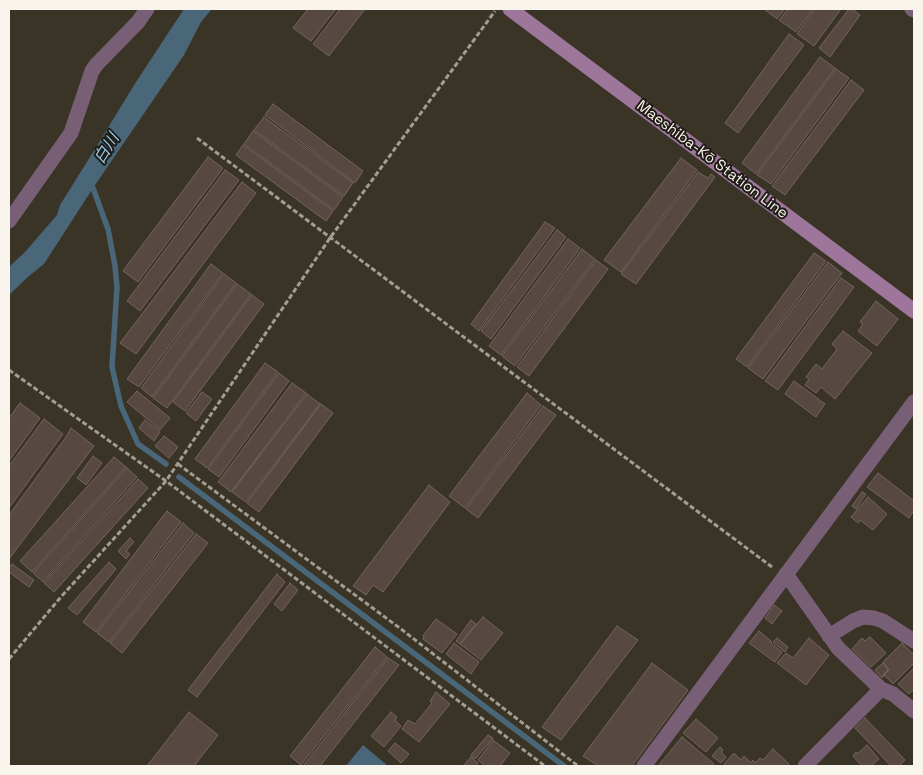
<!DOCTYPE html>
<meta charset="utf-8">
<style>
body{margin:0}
#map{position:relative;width:923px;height:775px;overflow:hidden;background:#3a3427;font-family:"Space Grotesk",sans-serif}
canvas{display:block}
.frame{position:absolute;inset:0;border:10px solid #f9f4ec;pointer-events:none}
</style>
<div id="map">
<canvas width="923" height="775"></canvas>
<div class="frame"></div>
</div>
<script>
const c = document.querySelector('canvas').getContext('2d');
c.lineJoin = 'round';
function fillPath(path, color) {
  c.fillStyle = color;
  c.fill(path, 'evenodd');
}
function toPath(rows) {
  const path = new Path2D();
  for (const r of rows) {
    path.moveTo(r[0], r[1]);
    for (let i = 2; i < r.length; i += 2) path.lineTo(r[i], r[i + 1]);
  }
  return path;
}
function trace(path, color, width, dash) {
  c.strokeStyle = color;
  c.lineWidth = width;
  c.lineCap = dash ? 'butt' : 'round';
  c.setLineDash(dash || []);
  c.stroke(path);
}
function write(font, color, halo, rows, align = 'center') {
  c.font = font + ' "Space Grotesk","Noto Sans JP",sans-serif';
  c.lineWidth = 4;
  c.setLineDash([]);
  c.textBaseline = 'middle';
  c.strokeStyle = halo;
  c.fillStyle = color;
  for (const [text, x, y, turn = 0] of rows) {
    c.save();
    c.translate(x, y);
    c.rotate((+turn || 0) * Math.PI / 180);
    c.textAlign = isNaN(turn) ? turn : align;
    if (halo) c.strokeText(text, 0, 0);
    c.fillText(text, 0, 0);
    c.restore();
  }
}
fillPath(toPath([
 [184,9,212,9,201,22,184,55,93,188,44,264,29,276,9,295,9,267,25,252,57,215,60,205,95,149,136,82],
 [363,745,388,766,346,766]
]), '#4a6779');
trace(toPath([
 [93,188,108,229,115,266,117,287,112,367,121,406,138,444,166,464],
 [179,477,564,766]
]), '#4a6779', 5.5);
const building = toPath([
 [308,9,336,9,311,41,293,28,308,9],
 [340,9,365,9,329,56,313,44,340,9],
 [764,9,785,9,777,19,764,9],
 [788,9,813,9,796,32,779,20,788,9],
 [815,9,841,9,814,46,797,34,815,9],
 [849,9,852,9,860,15,830,57,819,48,849,9],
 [789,34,804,45,738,133,725,123,789,34],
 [820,57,835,68,756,174,742,163,820,57],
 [836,69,849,78,771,184,757,175,836,69],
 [851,80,864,90,785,195,772,186,851,80],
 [273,104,363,171,355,183,265,115,273,104],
 [264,117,353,183,344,196,254,130,264,117],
 [253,131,343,197,334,210,244,144,253,131],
 [243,145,333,211,326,221,236,155,243,145],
 [208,157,223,168,138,282,123,271,208,157],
 [681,158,697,170,621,272,604,260,681,158],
 [225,170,239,180,140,311,127,301,225,170],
 [698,172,708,178,711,174,715,177,636,284,621,274,698,172],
 [242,182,256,193,136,354,120,343,242,182],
 [545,222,555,228,479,331,471,324,545,222],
 [557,230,566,237,491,339,481,331,557,230],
 [568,239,580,248,501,355,489,346,568,239],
 [582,249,595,259,515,366,502,356,582,249],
 [814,253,826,261,747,367,736,359,814,253],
 [596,260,608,269,529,376,517,367,596,260],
 [828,262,842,273,763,379,748,368,828,262],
 [211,264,223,273,139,387,127,379,211,264],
 [224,274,236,283,152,397,141,388,224,274],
 [841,278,854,287,778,390,765,381,841,278],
 [237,284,251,294,167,408,153,398,237,284],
 [252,295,264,304,185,411,173,402,252,295],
 [876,301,898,319,877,346,858,331,863,324,860,322,876,301],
 [843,331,872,353,835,399,821,387,816,393,805,385,809,379,806,377,816,364,822,369,837,349,832,344,843,331],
 [265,363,278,372,207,468,195,459,265,363],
 [279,373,289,381,219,477,208,469,279,373],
 [794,381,825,404,816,417,785,394,794,381],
 [292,383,306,393,231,492,218,482,292,383],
 [137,391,170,418,160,430,127,402,137,391],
 [202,392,212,399,196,421,186,413,202,392],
 [527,393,541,405,465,508,449,496,527,393],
 [307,394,320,404,246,502,232,492,307,394],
 [20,403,40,418,9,461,9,418,20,403],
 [321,404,333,413,259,512,247,503,321,404],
 [543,406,556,415,478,518,466,509,543,406],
 [44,419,63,434,9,508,9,466,44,419],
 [145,420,160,432,154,441,139,428,145,420],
 [71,428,94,446,9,559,9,515,66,437,71,428],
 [164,436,178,447,169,458,155,446,164,436],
 [93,456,102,463,86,485,77,478,93,456],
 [114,457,126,467,32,572,20,561,114,457],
 [127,468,137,477,43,582,33,573,127,468],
 [878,473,914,501,914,510,909,518,867,487,878,473],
 [138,479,148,488,54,592,44,583,138,479],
 [429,485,450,502,383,592,373,585,366,595,353,586,429,485],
 [862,492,866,494,856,509,852,506,862,492],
 [868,497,887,514,873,530,860,520,858,523,851,517,868,497],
 [167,511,181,522,96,632,83,622,167,511],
 [183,523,194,533,109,642,97,633,183,523],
 [196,534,208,543,122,653,110,643,196,534],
 [130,538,134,542,126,551,130,554,126,559,118,551,130,538],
 [109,562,116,569,77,615,68,608,109,562],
 [12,564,34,580,29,587,9,572,9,568,12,564],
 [277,574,285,582,197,697,188,690,277,574],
 [290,583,298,590,282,611,274,604,290,583],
 [774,605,782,611,772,624,765,618,774,605],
 [483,617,503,633,481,660,460,644,483,617],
 [436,619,457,634,442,653,423,639,424,637,423,636,436,619],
 [471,620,476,624,460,644,456,641,471,620],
 [617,626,638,640,561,740,542,727,617,626],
 [759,631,772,642,771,643,782,652,775,662,749,643,759,631],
 [870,637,886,653,871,667,852,649,862,638,865,641,870,637],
 [777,638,788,647,785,652,773,642,777,638],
 [809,638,829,655,806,685,777,663,786,653,793,658,809,638],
 [454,643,479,662,471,674,446,654,454,643],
 [902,643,914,655,914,663,893,684,884,675,889,670,883,662,902,643],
 [375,647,387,657,301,765,290,756,375,647],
 [388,658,399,665,320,766,303,766,388,658],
 [652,663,688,690,632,766,598,766,583,756,652,663],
 [883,663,888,670,883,675,884,676,882,678,875,670,883,663],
 [914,668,914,689,909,694,898,684,914,668],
 [436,692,450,704,419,742,402,729,408,720,415,724,432,703,430,701,436,692],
 [189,712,218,735,194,766,147,766,189,712],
 [391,712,397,717,395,720,401,726,384,747,371,736,391,712],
 [865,718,905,760,899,766,891,766,855,728,865,718],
 [696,719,718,738,706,752,683,733,696,719],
 [488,735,493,738,476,758,474,758,471,755,488,735],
 [682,737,714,764,712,766,658,766,682,737],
 [493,740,510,753,500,766,485,766,478,760,493,740],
 [395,743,409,754,401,763,388,751,395,743],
 [867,745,879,759,871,766,862,766,853,756,856,752,857,754,867,745],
 [720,747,723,750,721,752,726,757,721,763,712,756,720,747],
 [773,749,789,764,787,766,726,766,724,764,734,753,741,760,744,756,751,763,753,760,755,763,760,758,763,760,773,749],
 [471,757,478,763,475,766,466,766,464,765,471,757]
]);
fillPath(building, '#584842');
trace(building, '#75645e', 1);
trace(toPath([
 [197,138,772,567],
 [9,370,166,481,545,766],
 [178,464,401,629,578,766],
 [9,659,60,598,166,481,330,238,495,11]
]), '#a29d93', 3, [5, 2.5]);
trace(toPath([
 [912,9,914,10],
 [9,221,71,133,92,71,96,65,138,22,147,9],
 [786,574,838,648,881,689,893,694,914,711],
 [829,636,853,621,863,617,874,618,883,621,914,641],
 [644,766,914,402],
 [805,766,881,689]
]), '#785f76', 15);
trace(toPath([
 [510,9,914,311]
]), '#9e769b', 15);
write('15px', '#f9f4ec', '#1f1c16', [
 ["Maeshiba-Kō Station Line",712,160,37]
]);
write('italic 16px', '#93cbed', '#1f1c16', [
 ["白川",107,149,-58]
]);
</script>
